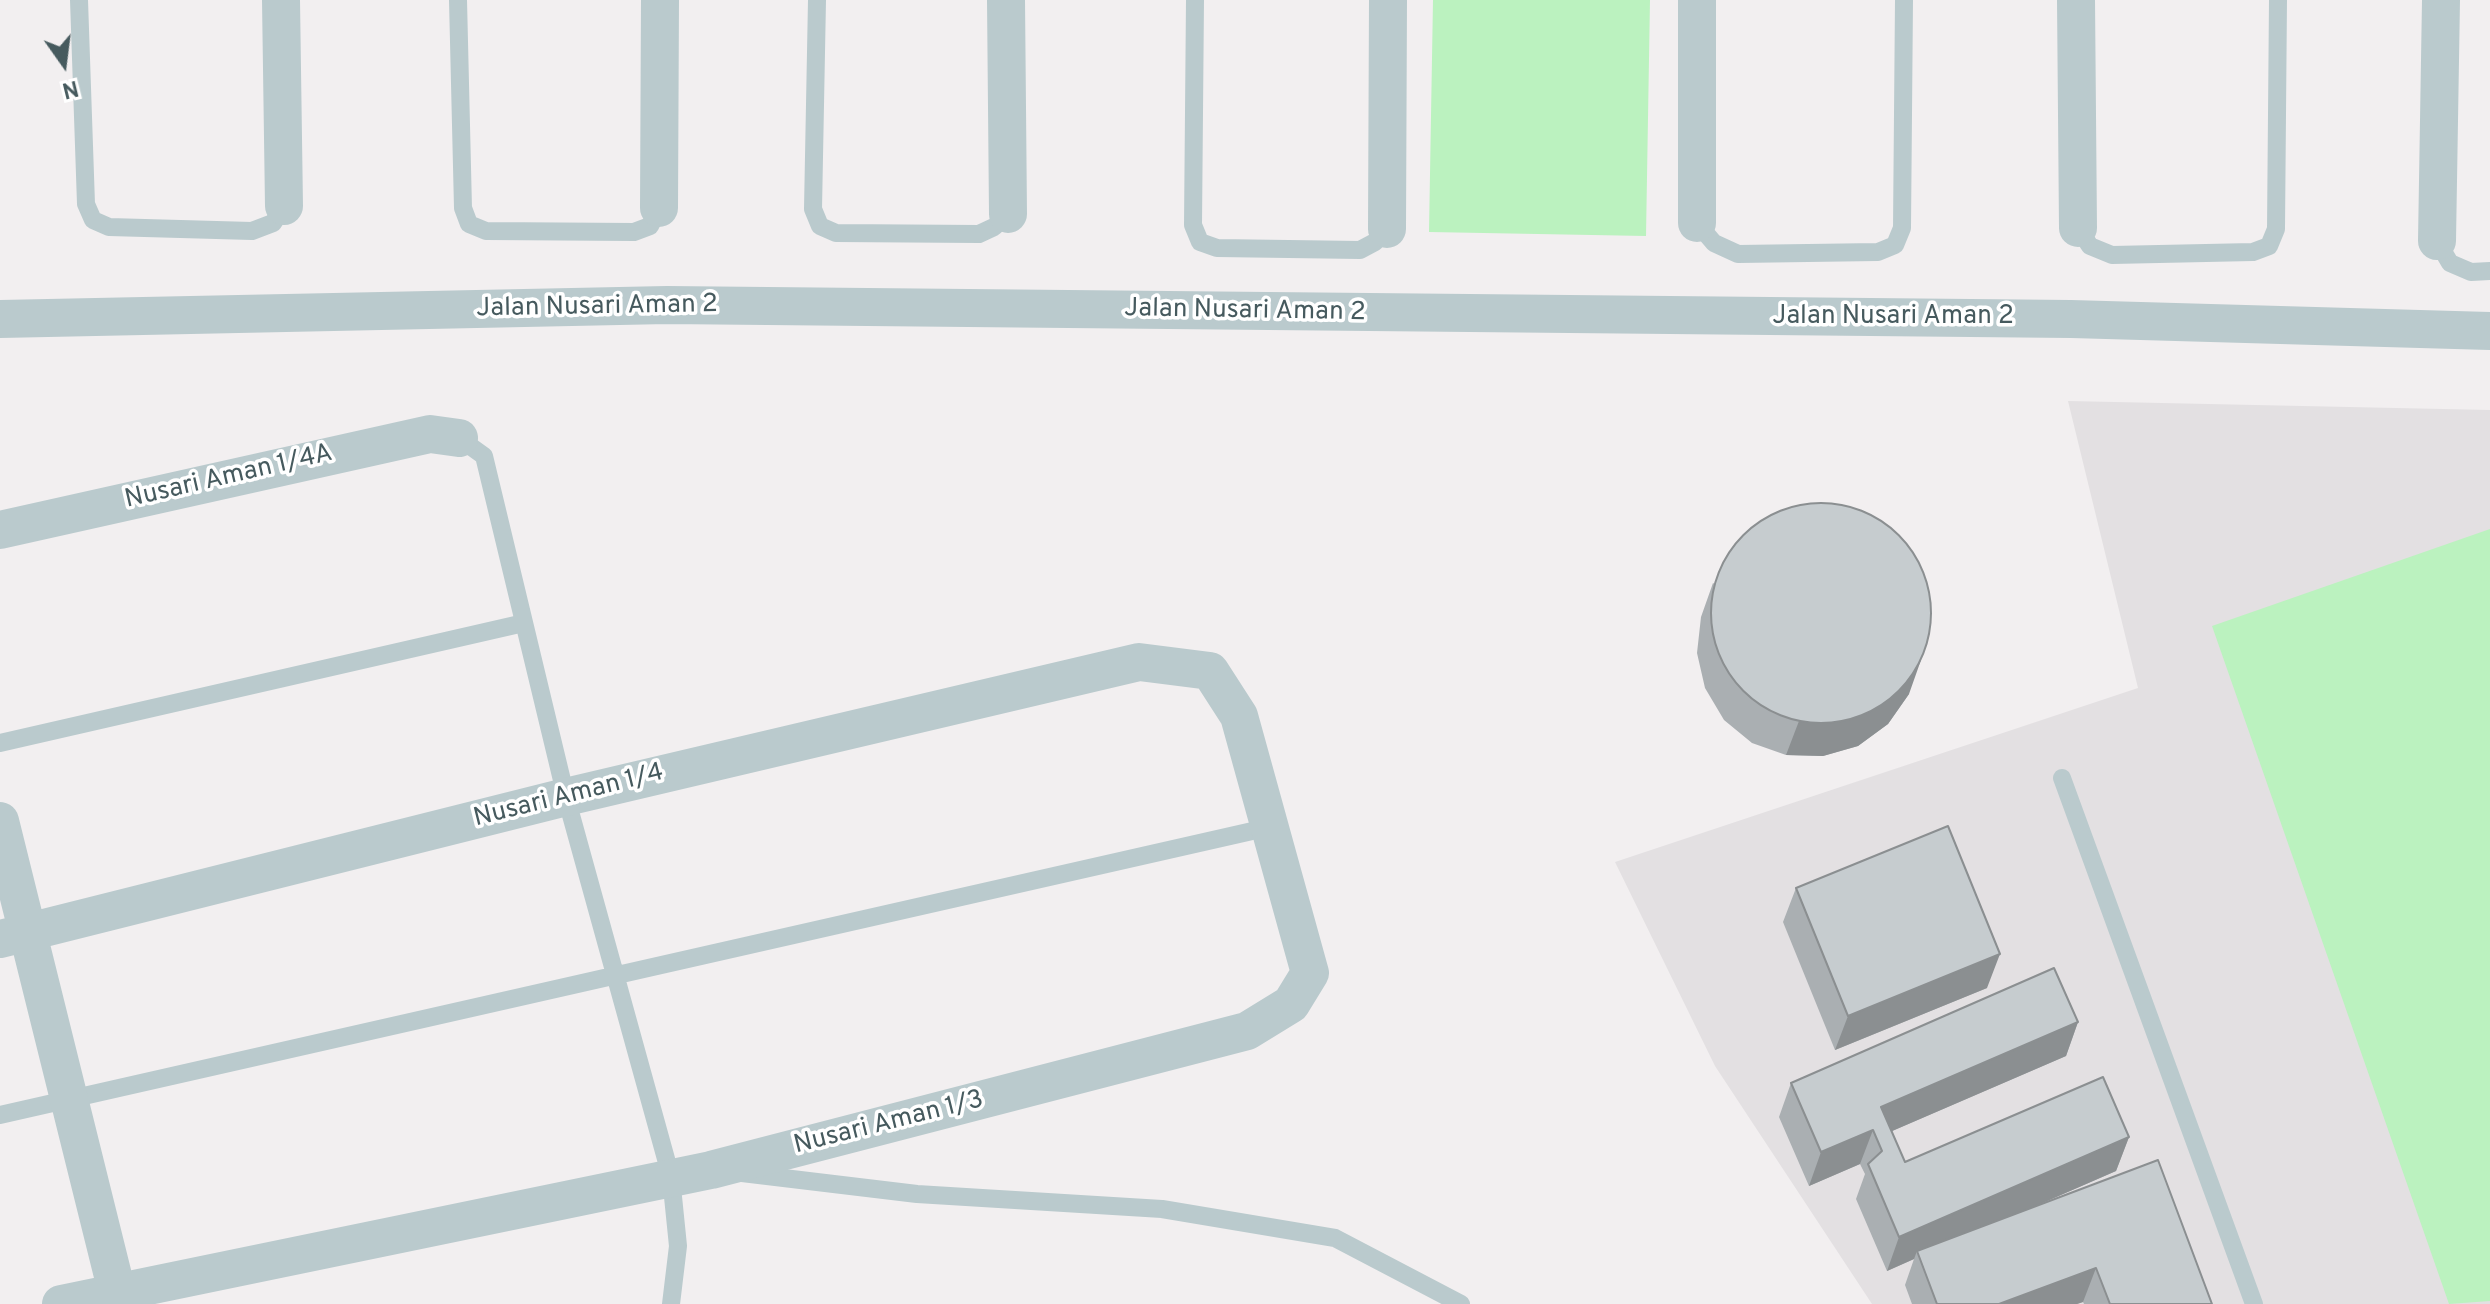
<!DOCTYPE html>
<style>
body{margin:0}
#map{position:relative;width:2490px;height:1304px;overflow:hidden;background:#f2eff0;font-family:Overpass,sans-serif}
canvas{display:block}
.north{position:absolute;left:24px;top:24px;width:80px;height:80px;-webkit-text-stroke:6px #fff;paint-order:stroke;rotate:166deg;font-size:22px;font-weight:700;line-height:32px;text-align:center;color:#465a5e}
.north::after{content:'';display:block;margin:auto;width:28px;height:36px;background:#465a5e;clip-path:polygon(50% 0,100% 100%,50% 72%,0 100%)}
</style>
<div id="map">
<canvas width="2490" height="1304"></canvas>
<div class="north">N</div>
</div>
<script>
const c = document.querySelector('canvas').getContext('2d');
c.lineJoin = 'round';
function fillPath(path, color) {
  c.fillStyle = color;
  c.fill(path, 'evenodd');
}
function toPath(rows) {
  const path = new Path2D();
  for (const r of rows) {
    if (r.length === 3) {
      path.moveTo(r[0] + r[2], r[1]);
      path.arc(r[0], r[1], r[2], 0, 2 * Math.PI);
      continue;
    }
    path.moveTo(r[0], r[1]);
    for (let i = 2; i < r.length; i += 2) path.lineTo(r[i], r[i + 1]);
  }
  return path;
}
function trace(path, color, width, dash) {
  c.strokeStyle = color;
  c.lineWidth = width;
  c.lineCap = dash ? 'butt' : 'round';
  c.setLineDash(dash || []);
  c.stroke(path);
}
function write(font, color, halo, rows, align = 'center') {
  c.font = font + ' Overpass,sans-serif';
  c.lineWidth = 7;
  c.setLineDash([]);
  c.textBaseline = 'middle';
  c.strokeStyle = halo;
  c.fillStyle = color;
  for (const [text, x, y, turn = 0] of rows) {
    c.save();
    c.translate(x, y);
    c.rotate((+turn || 0) * Math.PI / 180);
    c.textAlign = isNaN(turn) ? turn : align;
    if (halo) c.strokeText(text, 0, 0);
    c.fillText(text, 0, 0);
    c.restore();
  }
}
fillPath(toPath([
 [2068,401,2490,410,2490,1304,1872,1304,1715,1066,1615,862,2138,688]
]), '#e3e0e2');
fillPath(toPath([
 [1433,0,1650,0,1646,236,1429,232],
 [2490,529,2490,1301,2449,1304,2212,626]
]), '#bbf2bf');
trace(toPath([
 [79,0,86,204,93,220,109,227,252,231,273,223,284,206],
 [458,0,463,208,469,224,486,231,634,232,650,226,659,208],
 [817,0,813,209,820,226,836,233,979,234,994,227,1008,214],
 [1195,0,1193,225,1200,242,1217,248,1360,250,1375,242,1387,229],
 [1697,223,1714,243,1738,254,1878,252,1895,245,1902,228,1904,0],
 [2078,228,2090,246,2112,255,2253,252,2269,246,2276,229,2278,0],
 [2437,241,2450,263,2471,272,2490,271],
 [459,438,484,456,566,797,671,1177,678,1246,671,1304],
 [0,743,524,623],
 [2062,778,2254,1304],
 [0,1115,1270,827],
 [742,1173,917,1194,1162,1209,1335,1238,1461,1304]
]), '#bacacd', 18);
trace(toPath([
 [281,0,284,206],
 [1006,0,1008,214],
 [2076,0,2078,228],
 [659,208,660,0],
 [1697,223,1697,0],
 [1387,229,1388,0],
 [2437,241,2441,0],
 [0,319,667,305,2071,319,2490,331],
 [0,530,430,434,459,438],
 [0,821,120,1304],
 [0,939,566,797,1139,662,1210,671,1239,716,1310,973,1291,1004,1247,1031,711,1170,61,1304]
]), '#bacacd', 38);
fillPath(toPath([
 [1713,583,1909,694,1888,724,1858,746,1823,756,1786,755,1752,743,1724,720,1705,688,1697,653,1701,617],
 [1796,888,1987,988,1835,1050,1783,922],
 [2078,1022,2066,1056,1892,1131,1905,1162,2129,1137,2116,1171,2040,1204,2212,1304,2084,1304,2083,1302,2077,1304,1912,1304,1905,1285,1914,1259,1887,1271,1856,1199,1865,1174,1860,1164,1809,1186,1779,1117,1791,1083]
]), '#aaafb2');
fillPath(toPath([
 [1921,660,1909,694,1888,724,1858,746,1823,756,1786,755,1799,721],
 [2000,954,1987,988,1835,1050,1848,1016],
 [2078,1022,2066,1056,1876,1138,1881,1107],
 [1873,1130,1860,1164,1809,1186,1821,1152],
 [2129,1137,2116,1171,1919,1257,1917,1251,1914,1259,1887,1271,1899,1237],
 [2096,1268,2083,1302,2077,1304,1999,1304]
]), '#8b8f91');
const building = toPath([
 [1821,613,110],
 [1948,826,2000,954,1848,1016,1796,888,1948,826],
 [2054,968,2078,1022,1881,1107,1905,1162,2103,1077,2129,1137,1899,1237,1868,1164,1882,1151,1873,1130,1821,1152,1791,1083,2054,968],
 [2158,1160,2212,1304,2110,1304,2096,1268,1999,1304,1937,1304,1917,1251,2158,1160]
]);
fillPath(building, '#c6cccf');
trace(building, '#8b8f91', 2);
write('26px', '#465a5e', '#fff', [
 ["Jalan Nusari Aman 2",597,308,-1],
 ["Jalan Nusari Aman 2",1245,312,1],
 ["Jalan Nusari Aman 2",1893,318],
 ["Nusari Aman 1/4A",229,478,-13],
 ["Nusari Aman 1/4",569,797,-14],
 ["Nusari Aman 1/3",889,1124,-14]
]);
</script>
